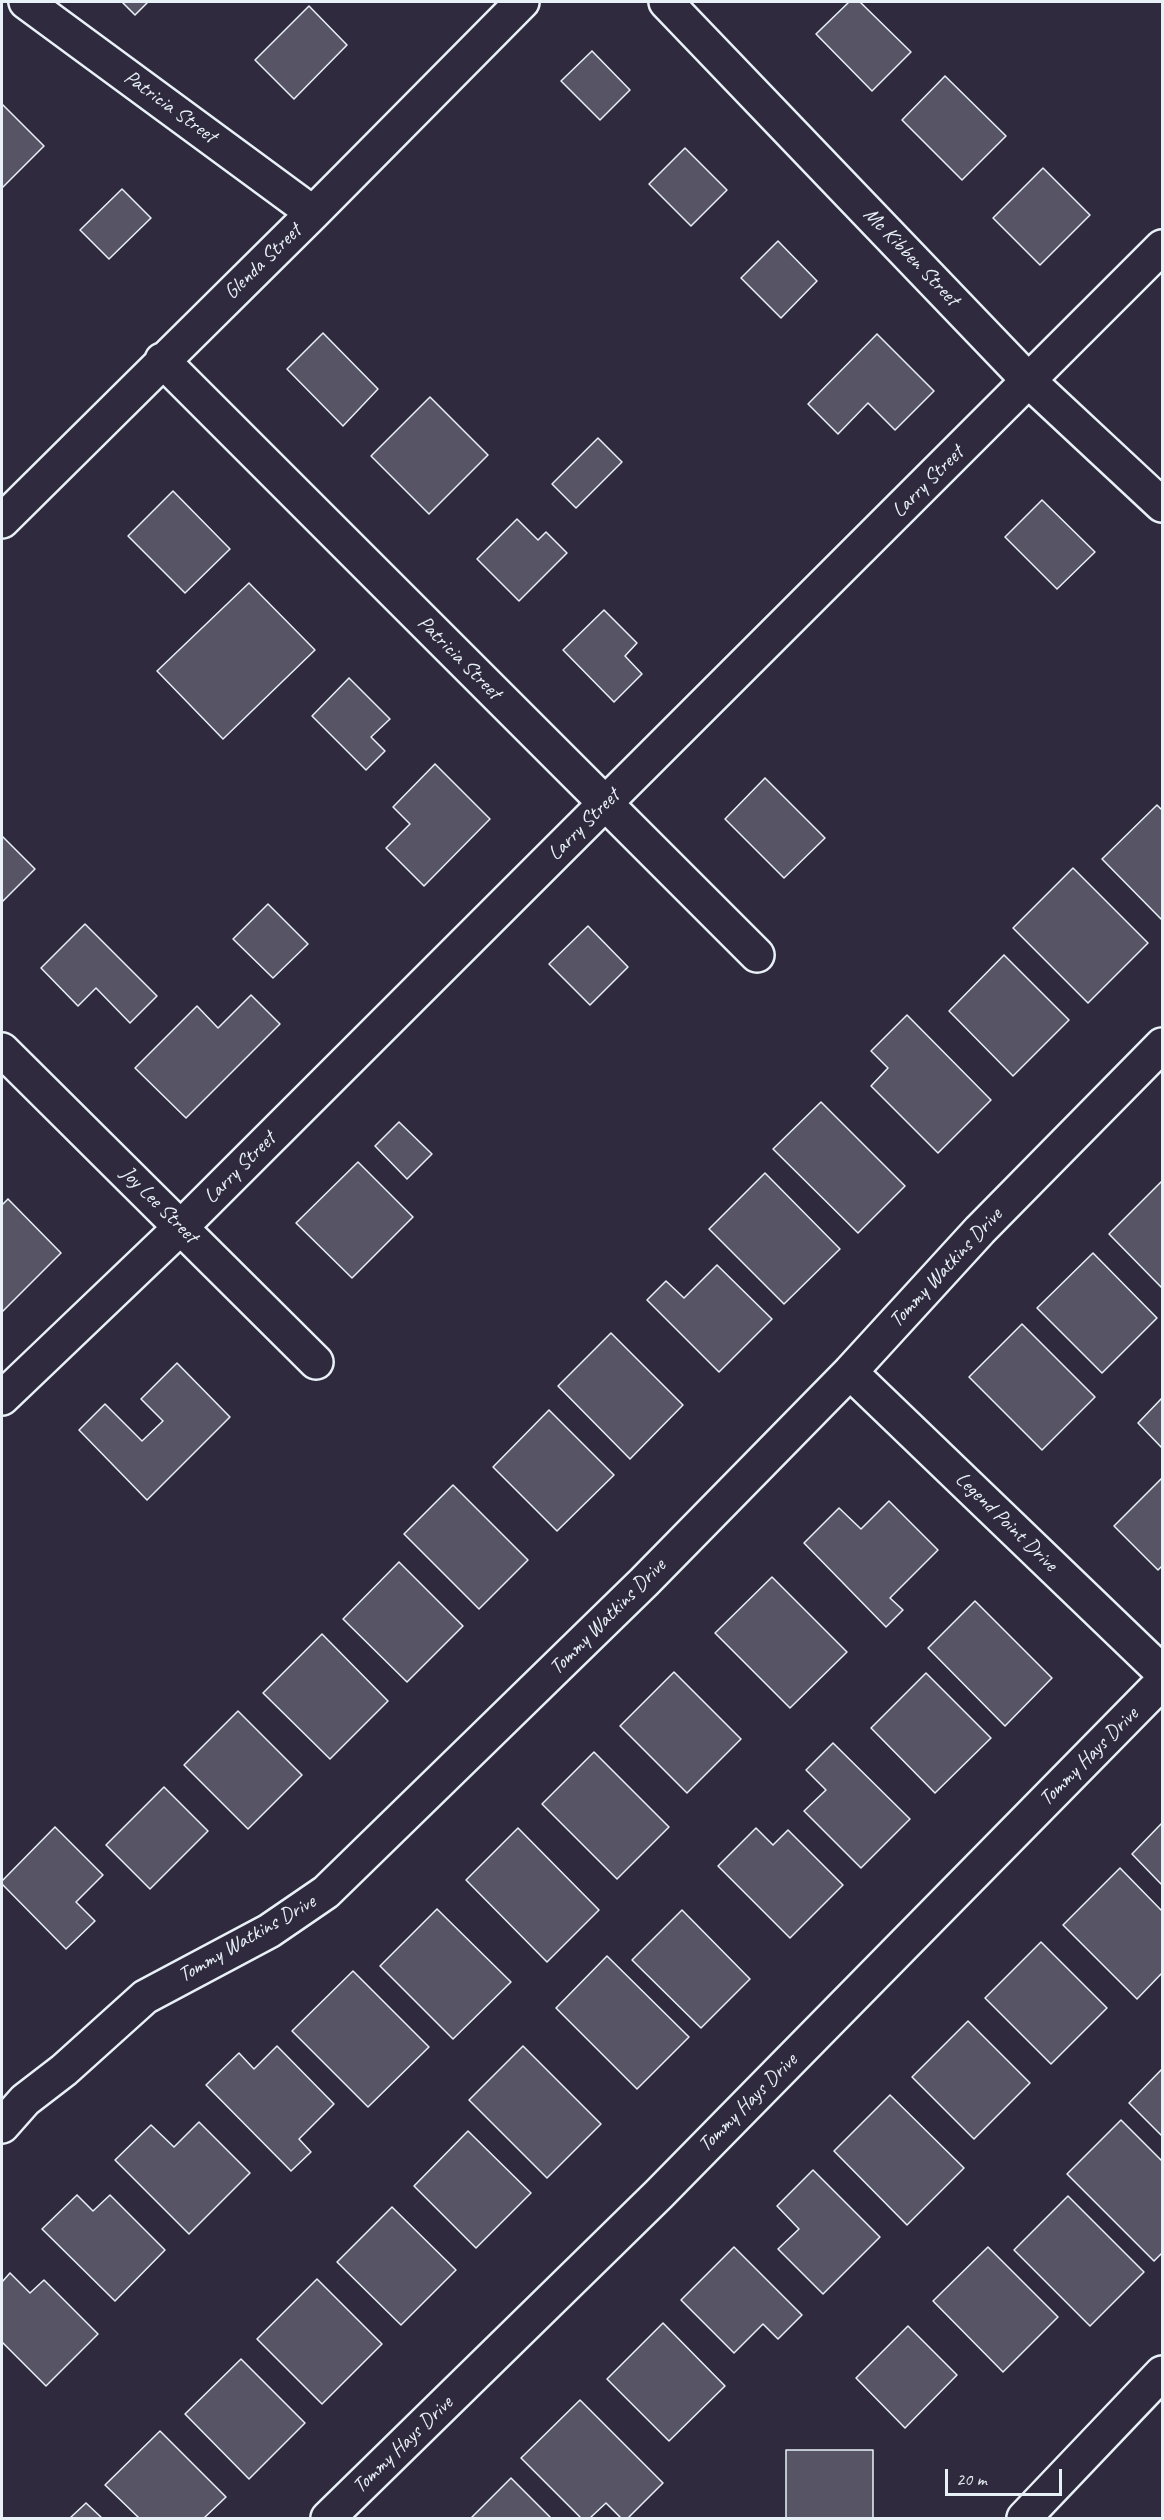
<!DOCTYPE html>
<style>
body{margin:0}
#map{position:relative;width:1164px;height:2520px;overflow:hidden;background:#2f2a3d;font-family:Caveat,sans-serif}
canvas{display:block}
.frame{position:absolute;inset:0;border:3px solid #e8f1f8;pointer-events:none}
.scale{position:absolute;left:945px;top:2469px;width:117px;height:27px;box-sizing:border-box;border:3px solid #e8f1f8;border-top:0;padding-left:8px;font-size:18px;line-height:21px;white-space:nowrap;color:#e8f1f8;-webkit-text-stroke:4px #2f2a3d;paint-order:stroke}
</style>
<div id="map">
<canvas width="1164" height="2520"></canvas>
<div class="frame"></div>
<div class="scale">20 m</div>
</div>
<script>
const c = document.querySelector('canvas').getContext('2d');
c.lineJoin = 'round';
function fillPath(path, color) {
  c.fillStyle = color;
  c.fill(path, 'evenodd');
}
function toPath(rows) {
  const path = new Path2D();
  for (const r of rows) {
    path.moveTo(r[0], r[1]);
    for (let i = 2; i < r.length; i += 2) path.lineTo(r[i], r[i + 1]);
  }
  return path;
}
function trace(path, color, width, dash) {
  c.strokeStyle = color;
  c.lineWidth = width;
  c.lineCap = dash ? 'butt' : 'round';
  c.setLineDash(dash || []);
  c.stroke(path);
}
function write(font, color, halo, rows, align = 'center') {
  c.font = font + ' Caveat,sans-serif';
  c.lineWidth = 5;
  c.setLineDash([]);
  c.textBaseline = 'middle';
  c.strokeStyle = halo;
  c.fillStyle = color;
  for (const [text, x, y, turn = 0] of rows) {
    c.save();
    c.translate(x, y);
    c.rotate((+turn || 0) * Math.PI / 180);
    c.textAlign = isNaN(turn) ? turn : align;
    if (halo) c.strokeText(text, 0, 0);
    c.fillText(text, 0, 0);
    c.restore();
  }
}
const building = toPath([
 [122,2,148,2,135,15,122,2],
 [849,2,860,2,911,52,872,91,816,34,849,2],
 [309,6,347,45,294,99,255,60,309,6],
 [592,51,630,90,600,120,561,81,592,51],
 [945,76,1006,136,962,180,902,120,945,76],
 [2,104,44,146,2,188,2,104],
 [685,148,727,190,691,226,649,184,685,148],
 [1043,168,1090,215,1040,265,993,218,1043,168],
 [122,189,151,218,109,259,80,230,122,189],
 [778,241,817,281,781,318,741,278,778,241],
 [323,333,378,389,343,426,287,369,323,333],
 [877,334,934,391,895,430,868,403,838,434,808,404,877,334],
 [430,397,488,455,429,514,371,456,430,397],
 [598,438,622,462,576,508,552,484,598,438],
 [173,491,230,549,185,593,128,536,173,491],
 [1042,500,1095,552,1057,589,1005,537,1042,500],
 [517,519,538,540,546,532,567,553,519,601,477,559,517,519],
 [249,583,315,650,223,739,157,671,249,583],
 [604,610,637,643,625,656,642,674,614,702,563,650,604,610],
 [349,678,390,719,371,737,385,751,366,770,312,716,349,678],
 [435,764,490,819,424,886,386,848,410,824,393,807,435,764],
 [765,778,825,838,784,878,725,819,765,778],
 [1157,805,1162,810,1162,920,1102,859,1157,805],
 [2,836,35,869,2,902,2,836],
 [1073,868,1148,943,1088,1003,1013,928,1073,868],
 [268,904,308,944,273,978,233,939,268,904],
 [85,924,157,996,130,1023,96,988,78,1006,41,968,85,924],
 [588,926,628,967,590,1005,549,964,588,926],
 [1004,955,1069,1020,1013,1076,949,1011,1004,955],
 [251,995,280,1024,186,1118,135,1068,197,1006,218,1028,251,995],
 [907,1015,991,1100,938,1153,871,1086,888,1068,871,1051,907,1015],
 [821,1102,905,1186,858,1233,773,1149,821,1102],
 [399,1122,432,1154,407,1179,375,1146,399,1122],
 [358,1162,413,1217,352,1278,296,1223,358,1162],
 [765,1173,840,1249,784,1304,709,1229,765,1173],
 [1162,1181,1162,1288,1109,1234,1162,1181],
 [8,1199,61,1253,2,1312,2,1205,8,1199],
 [1093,1253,1157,1318,1102,1373,1037,1308,1093,1253],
 [717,1265,772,1319,719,1372,647,1300,666,1281,684,1298,717,1265],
 [1022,1324,1095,1397,1042,1450,969,1377,1022,1324],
 [611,1333,683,1405,630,1459,558,1386,611,1333],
 [177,1363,230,1417,147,1500,79,1430,105,1404,142,1441,163,1421,141,1399,177,1363],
 [1162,1398,1162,1448,1138,1423,1162,1398],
 [549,1410,614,1475,557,1531,493,1467,549,1410],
 [1162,1478,1162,1566,1158,1570,1114,1526,1162,1478],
 [453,1485,528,1560,479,1609,404,1534,453,1485],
 [889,1501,938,1550,890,1598,903,1610,886,1627,804,1543,839,1508,861,1529,889,1501],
 [399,1562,463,1626,407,1682,343,1619,399,1562],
 [772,1577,847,1652,790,1708,715,1633,772,1577],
 [975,1601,1052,1678,1005,1726,928,1648,975,1601],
 [322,1634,388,1701,330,1759,263,1693,322,1634],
 [674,1672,741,1739,687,1793,620,1726,674,1672],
 [926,1673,991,1738,935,1793,871,1728,926,1673],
 [238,1711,302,1775,248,1829,184,1765,238,1711],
 [833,1743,910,1819,861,1868,804,1811,826,1790,806,1770,833,1743],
 [594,1752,669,1827,617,1879,542,1804,594,1752],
 [164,1787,208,1831,150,1889,106,1845,164,1787],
 [1162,1823,1162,1885,1132,1854,1162,1823],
 [55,1827,103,1875,76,1902,95,1921,66,1949,2,1884,2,1881,55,1827],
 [518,1828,599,1910,547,1962,466,1880,518,1828],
 [756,1828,773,1845,788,1830,843,1885,790,1938,718,1866,756,1828],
 [1120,1868,1162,1911,1162,1973,1137,1999,1063,1925,1120,1868],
 [437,1909,511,1982,453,2039,380,1966,437,1909],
 [682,1910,750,1979,701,2028,632,1960,682,1910],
 [1041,1942,1107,2008,1051,2064,985,1998,1041,1942],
 [607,1956,689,2037,637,2089,556,2008,607,1956],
 [353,1971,429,2047,368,2107,292,2031,353,1971],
 [968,2021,1030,2083,974,2139,912,2077,968,2021],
 [277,2046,334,2104,299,2139,311,2152,291,2171,206,2085,239,2053,254,2069,277,2046],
 [523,2046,601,2124,547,2178,469,2100,523,2046],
 [1162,2069,1162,2136,1129,2103,1162,2069],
 [890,2095,964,2168,907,2225,834,2151,890,2095],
 [1121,2120,1162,2161,1162,2253,1154,2261,1067,2174,1121,2120],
 [199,2122,250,2173,189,2234,115,2160,151,2125,174,2147,199,2122],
 [468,2131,531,2193,476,2248,414,2186,468,2131],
 [813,2170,880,2237,823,2294,778,2249,799,2229,777,2206,813,2170],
 [77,2195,93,2211,110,2195,165,2250,115,2301,42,2229,77,2195],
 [1068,2196,1144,2272,1090,2326,1014,2250,1068,2196],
 [392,2207,456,2270,401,2325,337,2262,392,2207],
 [734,2247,802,2315,778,2339,763,2324,734,2353,681,2300,734,2247],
 [988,2247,1058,2317,1003,2372,933,2301,988,2247],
 [10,2273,30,2293,44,2280,98,2334,46,2386,2,2342,2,2282,10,2273],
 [317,2279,382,2344,322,2404,257,2339,317,2279],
 [663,2323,725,2386,669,2441,607,2379,663,2323],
 [908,2326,957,2375,905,2428,856,2378,908,2326],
 [241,2359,305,2423,249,2479,185,2414,241,2359],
 [580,2400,663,2483,628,2518,621,2518,606,2503,590,2518,581,2518,521,2458,580,2400],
 [160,2431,226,2497,204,2518,139,2518,105,2485,160,2431],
 [786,2450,873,2450,873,2518,786,2518,786,2450],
 [511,2478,551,2518,471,2518,511,2478],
 [86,2503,102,2518,70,2518,86,2503]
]);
fillPath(building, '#575565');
trace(building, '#e8f1f8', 1.5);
const minor = toPath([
 [26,2,313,213],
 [666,2,1029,381,1162,505],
 [162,360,757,955],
 [2,521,313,213,522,2],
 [2,1050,316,1362],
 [850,1372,1162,1672],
 [2,1398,181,1227,1162,247],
 [2,2126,25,2100,64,2070,145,1997,269,1931,326,1892,644,1582,850,1372,980,1230,1162,1045],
 [328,2518,659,2194,1162,1682],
 [1024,2518,1162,2373]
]);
trace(minor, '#e8f1f8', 38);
trace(minor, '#2f2a3d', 33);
write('21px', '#e8f1f8', '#2f2a3d', [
 ["Patricia Street",170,107,36],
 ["Mc Kibben Street",911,257,46],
 ["Glenda Street",263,262,-44],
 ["Larry Street",928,482,-45],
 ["Patricia Street",459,658,45],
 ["Larry Street",584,825,-45],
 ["Larry Street",240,1168,-45],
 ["Joy Lee Street",159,1205,45],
 ["Tommy Watkins Drive",946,1268,-47],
 ["Legend Point Drive",1006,1522,44],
 ["Tommy Watkins Drive",608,1617,-45],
 ["Tommy Hays Drive",1089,1757,-45],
 ["Tommy Watkins Drive",247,1939,-30],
 ["Tommy Hays Drive",748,2103,-45],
 ["Tommy Hays Drive",403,2445,-44]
]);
</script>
